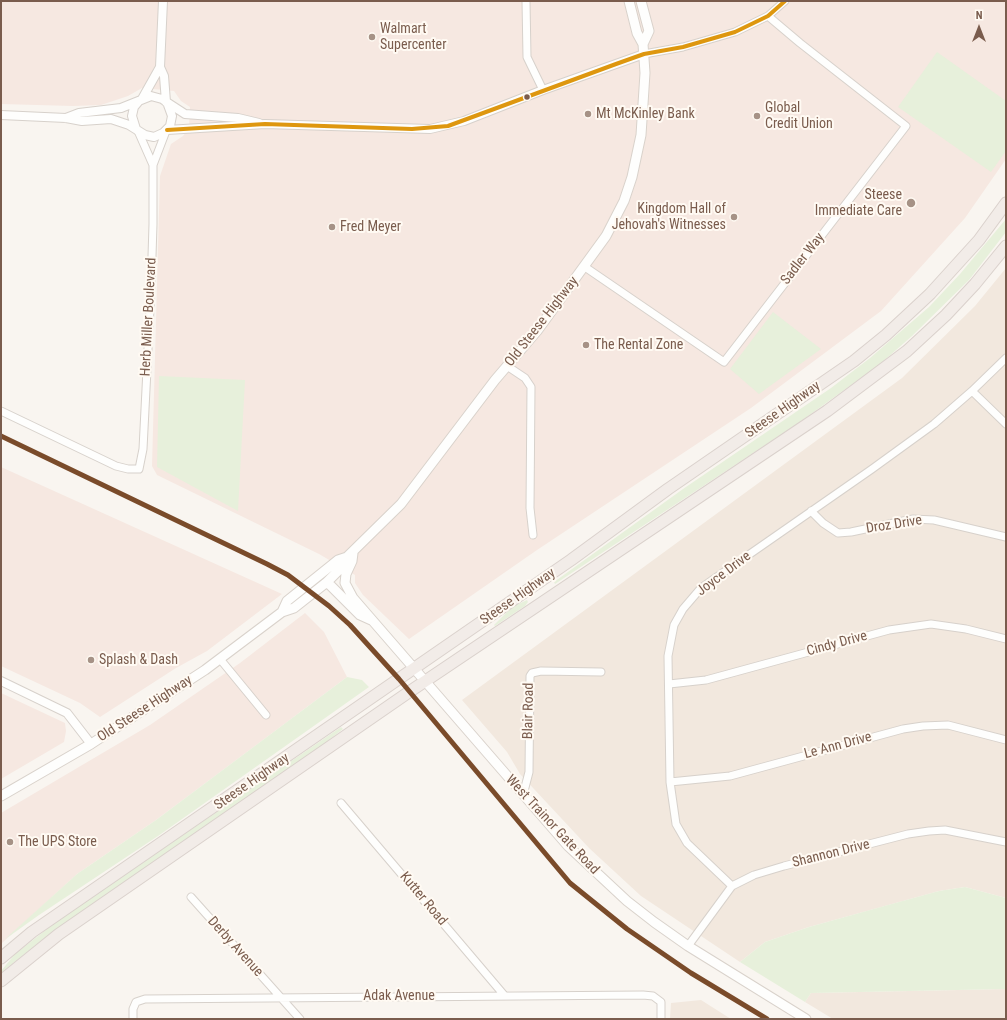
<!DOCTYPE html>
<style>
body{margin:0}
#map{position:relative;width:1007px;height:1020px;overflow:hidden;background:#f9f5f0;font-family:"Roboto Condensed",sans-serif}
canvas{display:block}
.frame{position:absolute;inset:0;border:2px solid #7a5c4d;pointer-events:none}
.north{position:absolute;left:959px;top:8px;width:40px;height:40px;-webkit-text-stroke:3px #fffaf3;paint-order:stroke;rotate:0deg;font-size:11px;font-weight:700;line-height:16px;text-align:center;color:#7a5c4d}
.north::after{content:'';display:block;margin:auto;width:14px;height:18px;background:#7a5c4d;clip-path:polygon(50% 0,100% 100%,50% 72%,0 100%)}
</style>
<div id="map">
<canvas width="1007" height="1020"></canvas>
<div class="frame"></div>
<div class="north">N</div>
</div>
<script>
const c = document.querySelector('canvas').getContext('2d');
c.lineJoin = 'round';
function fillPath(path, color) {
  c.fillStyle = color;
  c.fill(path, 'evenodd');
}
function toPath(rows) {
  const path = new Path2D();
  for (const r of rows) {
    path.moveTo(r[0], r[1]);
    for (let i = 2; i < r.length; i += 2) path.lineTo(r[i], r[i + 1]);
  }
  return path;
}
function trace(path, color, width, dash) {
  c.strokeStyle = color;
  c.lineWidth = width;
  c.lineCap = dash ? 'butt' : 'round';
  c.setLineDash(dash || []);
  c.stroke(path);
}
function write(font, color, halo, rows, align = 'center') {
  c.font = font + ' "Roboto Condensed",sans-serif';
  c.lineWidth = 4;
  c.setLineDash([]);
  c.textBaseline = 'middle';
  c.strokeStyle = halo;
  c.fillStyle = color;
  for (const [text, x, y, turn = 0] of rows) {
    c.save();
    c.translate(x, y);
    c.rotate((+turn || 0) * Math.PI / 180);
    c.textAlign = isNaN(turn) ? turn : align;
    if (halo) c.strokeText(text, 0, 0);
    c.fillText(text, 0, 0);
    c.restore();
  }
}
fillPath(toPath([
 [1006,268,1006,898,965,887,939,891,809,927,765,942,740,962,641,896,589,848,520,774,507,752,462,700,902,378,975,306],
 [1006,989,1006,1019,833,1019,805,1002,811,993],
 [701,1000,731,1019,670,1019,671,1003]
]), '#f2e8de');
fillPath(toPath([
 [1,1,1006,1,1006,159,965,218,881,311,751,408,537,550,409,639,363,595,355,583,355,575,319,554,157,475,152,466,160,176,171,144,183,136,189,128,190,107,181,101,174,91,142,88,128,96,101,105,73,106,1,104],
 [1,467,282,594,207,651,176,668,100,717,80,703,1,666],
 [305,613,324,632,347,677,156,820,77,874,1,944,1,813,150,725,240,663],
 [1,693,65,723,66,731,64,742,1,779]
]), '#f6e8e1');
fillPath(toPath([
 [937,52,1006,101,1006,151,991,172,898,107],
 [1006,219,1006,232,969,280,912,336,879,365,797,424,555,584,554,582,683,489,831,388,870,358,929,307,960,274],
 [773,312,821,349,759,394,730,369],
 [159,376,245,380,238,511,157,467],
 [527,600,528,602,525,606,495,626,494,625,512,607],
 [347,677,362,680,369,687,158,836,39,915,4,940,77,874,156,820],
 [341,727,343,729,324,744,98,901,42,940,2,972,1,971,15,954,56,922],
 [965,887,1006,898,1006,989,811,993,805,1002,740,962,765,942,809,927,888,905,939,891]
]), '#e7f0db');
const minor = toPath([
 [526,1,527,57,543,90],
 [644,54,683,47,735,32,768,16,785,1],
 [138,131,153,165],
 [585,267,724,362,906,126,800,43,768,16],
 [507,366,525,378,531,387,530,508,533,535],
 [972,391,1006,424],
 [1,411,116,466,128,469,139,469,143,449,151,289,153,224,153,165,166,131],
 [811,511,823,523,838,533,851,532,913,519,934,520,1006,537],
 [220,659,266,715],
 [669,684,706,680,889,630,931,624,966,629,1006,639],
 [670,782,730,776,903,729,923,726,948,725,1006,740],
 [523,795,529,772,530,676,532,673,541,671,601,672],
 [341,803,504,995],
 [732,886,687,843,676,824,670,782,668,656,674,625,683,609,701,588,872,469,934,424,972,391,1006,358],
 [191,897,300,1019],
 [688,946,732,886,754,875,784,866,908,834,929,831,945,830,1006,842],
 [133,1019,133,1009,136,1002,145,999,643,995,653,996,661,1002,661,1019]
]);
const tertiary = toPath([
 [163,1,160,67,164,76,166,102],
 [142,99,160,67],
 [1,115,66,118,82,121,111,119,129,125,145,135,154,137,163,133,170,126,172,116,168,105],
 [66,118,79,113,121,108,151,96,162,99,185,114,238,118,259,123],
 [136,129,132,116,134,107,139,101],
 [167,130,265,124,430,129,464,121,543,90,644,54],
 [1,681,67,713,91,744]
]);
const secondary = toPath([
 [629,1,637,33,643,44],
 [353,553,352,561,346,574,345,583,353,598,568,846,627,901,654,922,688,946,806,1019],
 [327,582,360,615,371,620],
 [282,612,287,601,338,560,347,557,401,504,495,380,537,331,606,236,624,201,632,177,641,135,645,73,643,44,649,31,641,1],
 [1,796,91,744,205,670,282,612,294,608,327,582,344,565,347,558]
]);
const trunk = toPath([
 [1,958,32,932,571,560,668,489,854,361,886,335,930,294,979,240,1006,203],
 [1,981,59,934,409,692,827,411,907,351,946,315,975,284,1006,246]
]);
trace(minor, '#d7d1cb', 9);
trace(tertiary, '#d7d1cb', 10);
trace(secondary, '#d9d2cb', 11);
trace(trunk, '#dad1cc', 13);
trace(minor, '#fefefd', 7);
trace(tertiary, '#fefefd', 8);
trace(secondary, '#fefefd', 9);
trace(trunk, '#f2ece8', 11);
trace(toPath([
 [167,130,265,124,412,129,448,126,616,64,644,54,683,47,735,32,768,16,785,1]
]), '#de970f', 4);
trace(toPath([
 [1,436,267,564,288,575,329,606,350,625,399,679,570,883,627,929,691,973,767,1019]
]), '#7a4b2a', 5);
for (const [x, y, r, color] of [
 [372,37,4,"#a69286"],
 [527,97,3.5,"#7a5c4d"],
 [588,114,4,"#a69286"],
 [757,116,4,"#a69286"],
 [911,203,5,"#a69286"],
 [734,217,4,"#a69286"],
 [332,227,4,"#a69286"],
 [586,345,4,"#a69286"],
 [91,660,4,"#a69286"],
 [10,842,4,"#a69286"]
]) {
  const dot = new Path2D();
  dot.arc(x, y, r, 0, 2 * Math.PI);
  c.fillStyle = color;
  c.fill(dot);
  trace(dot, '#fffaf3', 1.5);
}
write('14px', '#7a5c4d', '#fffaf3', [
 ["Walmart",380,29],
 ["Supercenter",380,45],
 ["Global",765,108],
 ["Credit Union",765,124],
 ["Mt McKinley Bank",596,114],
 ["Steese",902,195,"right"],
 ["Immediate Care",902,211,"right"],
 ["Kingdom Hall of",726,209,"right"],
 ["Jehovah's Witnesses",726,225,"right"],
 ["Fred Meyer",340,227],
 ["The Rental Zone",594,345],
 ["Splash & Dash",99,660],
 ["The UPS Store",18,842]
], 'left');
write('14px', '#7a5c4d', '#fffaf3', [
 ["Sadler Way",803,259,-52],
 ["Herb Miller Boulevard",149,317,-87],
 ["Old Steese Highway",542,322,-52],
 ["Steese Highway",783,410,-35],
 ["Droz Drive",894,525,-9],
 ["Joyce Drive",724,574,-37],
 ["Steese Highway",518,597,-35],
 ["Cindy Drive",837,644,-15],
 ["Old Steese Highway",145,709,-33],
 ["Blair Road",529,711,-89],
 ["Le Ann Drive",838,746,-15],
 ["Steese Highway",252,782,-35],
 ["West Trainor Gate Road",552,825,47],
 ["Shannon Drive",831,854,-14],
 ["Kutter Road",423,899,50],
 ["Derby Avenue",235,947,48],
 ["Adak Avenue",399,996]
]);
</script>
